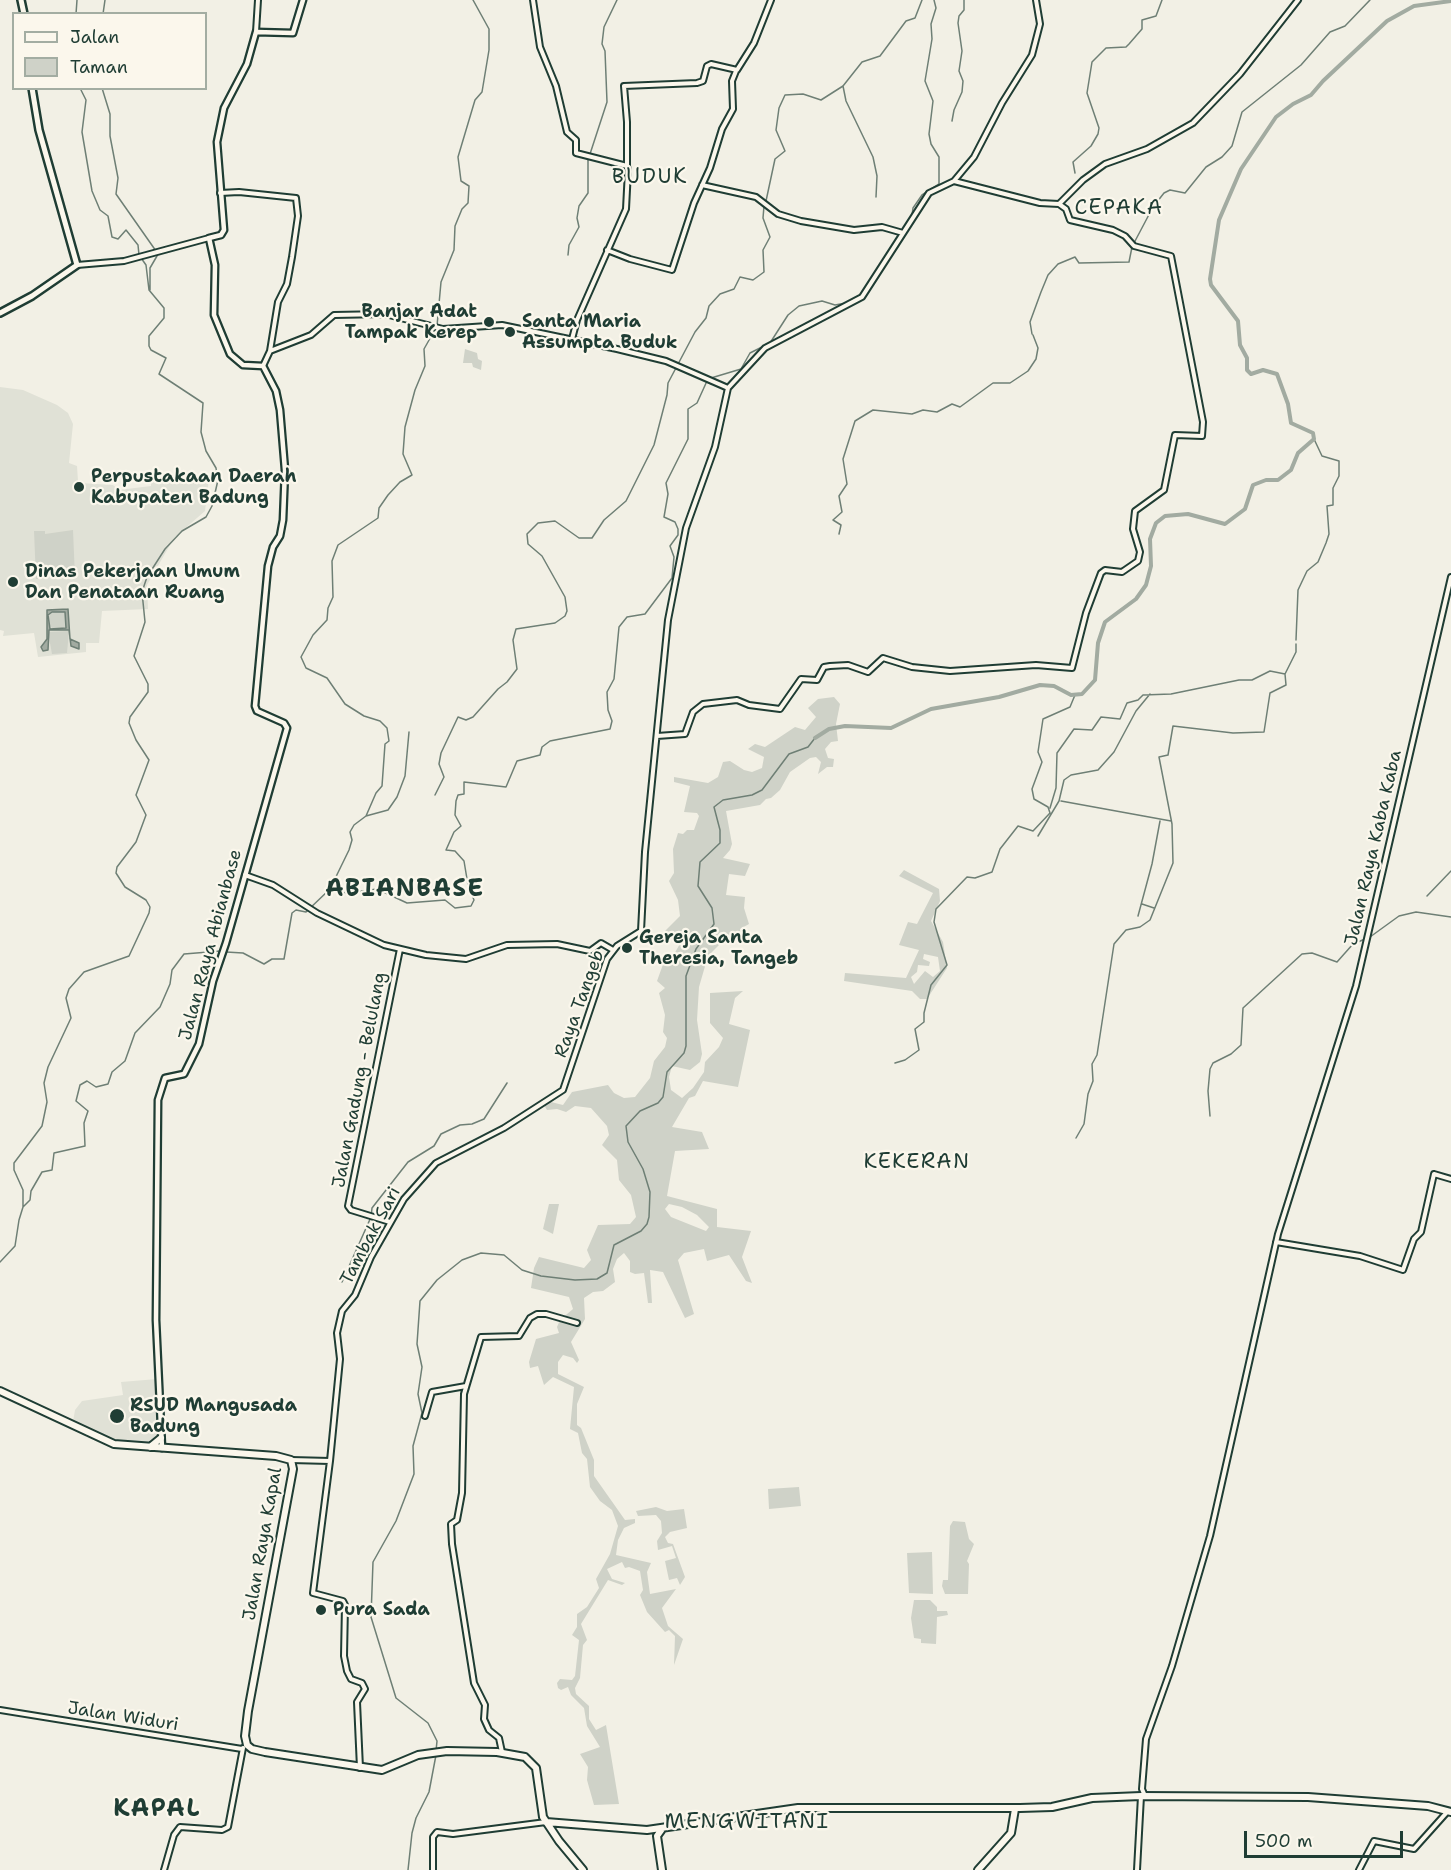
<!DOCTYPE html>
<style>
body{margin:0}
#map{position:relative;width:1451px;height:1870px;overflow:hidden;background:#f2f0e5;font-family:"Shantell Sans",sans-serif}
canvas{display:block}
.legend{position:absolute;left:12px;top:12px;width:195px;height:78px;box-sizing:border-box;background:#fbf7ec;border:2px solid #a3ada2;margin:0;padding:8px 10px;list-style:none;font-size:18px;color:#1f3d34}
.legend li{display:flex;align-items:center;gap:12px;height:30px}
.legend b{width:30px;border:2px solid #a3ada2}
.scale{position:absolute;left:1244px;top:1831px;width:159px;height:27px;box-sizing:border-box;border:3px solid #1f3d34;border-top:0;padding-left:8px;font-size:18px;line-height:21px;white-space:nowrap;color:#1f3d34;-webkit-text-stroke:4px #fbf7ec;paint-order:stroke}
</style>
<div id="map">
<canvas width="1451" height="1870"></canvas>
<ul class="legend">
<li><b style="height:8px;background:#fbf7ec"></b>Jalan</li>
<li><b style="height:16px;background:#cfd2c8"></b>Taman</li>
</ul>
<div class="scale">500 m</div>
</div>
<script>
const c = document.querySelector('canvas').getContext('2d');
c.lineJoin = 'round';
function fillPath(path, color) {
  c.fillStyle = color;
  c.fill(path, 'evenodd');
}
function toPath(rows) {
  const path = new Path2D();
  for (const r of rows) {
    if (r.length === 3) {
      path.moveTo(r[0] + r[2], r[1]);
      path.arc(r[0], r[1], r[2], 0, 2 * Math.PI);
      continue;
    }
    path.moveTo(r[0], r[1]);
    for (let i = 2; i < r.length; i += 2) path.lineTo(r[i], r[i + 1]);
  }
  return path;
}
function trace(path, color, width, dash) {
  c.strokeStyle = color;
  c.lineWidth = width;
  c.lineCap = dash ? 'butt' : 'round';
  c.setLineDash(dash || []);
  c.stroke(path);
}
function write(font, color, halo, rows, align = 'center') {
  c.font = font + ' "Shantell Sans",sans-serif';
  c.lineWidth = 4.5;
  c.setLineDash([]);
  c.textBaseline = 'middle';
  c.strokeStyle = halo;
  c.fillStyle = color;
  for (const [text, x, y, turn = 0] of rows) {
    c.save();
    c.translate(x, y);
    c.rotate((+turn || 0) * Math.PI / 180);
    c.textAlign = isNaN(turn) ? turn : align;
    if (halo) c.strokeText(text, 0, 0);
    c.fillText(text, 0, 0);
    c.restore();
  }
}
fillPath(toPath([
 [0,387,23,390,57,405,68,413,73,424,69,463,77,466,78,481,80,483,113,485,119,490,151,486,151,479,209,479,205,511,174,538,147,585,148,609,102,611,99,643,86,643,86,652,38,657,34,633,3,636,4,631,0,630],
 [157,1379,160,1437,153,1443,114,1441,73,1422,75,1410,82,1401,123,1395,121,1382]
]), '#e0e1d6');
fillPath(toPath([
 [465,349,477,353,478,359,482,361,481,370,473,367,472,363,463,363],
 [73,530,75,578,69,578,67,571,56,572,55,565,54,572,44,572,43,579,36,579,34,531,45,531,45,534],
 [58,620,10],
 [69,631,67,653,52,654,48,632],
 [834,697,840,704,836,724,838,741,831,742,825,749,828,758,834,759,833,767,827,767,818,774,821,762,816,757,810,758,790,772,780,790,771,798,766,799,760,805,726,811,732,844,730,850,723,858,750,864,745,876,729,874,726,895,745,897,744,908,749,924,740,929,741,943,727,937,708,956,699,987,697,1020,702,1054,700,1062,690,1070,672,1066,669,1077,671,1090,682,1098,693,1088,704,1072,705,1062,719,1047,723,1038,710,1023,710,993,743,991,735,998,729,1024,750,1030,738,1087,703,1081,695,1096,689,1098,672,1127,702,1132,709,1149,675,1151,667,1196,717,1209,717,1227,751,1231,742,1257,752,1283,746,1281,729,1255,707,1261,704,1249,684,1253,678,1260,694,1314,685,1318,663,1272,650,1270,652,1303,648,1303,644,1273,635,1274,630,1272,630,1261,624,1253,617,1259,613,1269,615,1282,603,1291,593,1292,584,1298,585,1319,571,1342,579,1360,577,1363,573,1358,563,1355,558,1362,558,1374,584,1387,577,1404,577,1425,581,1428,594,1460,594,1476,625,1520,635,1519,635,1523,624,1528,618,1540,616,1555,651,1563,647,1572,650,1594,676,1589,662,1608,668,1626,683,1639,674,1665,675,1636,669,1630,665,1632,647,1612,640,1595,643,1590,640,1571,629,1567,625,1568,622,1562,607,1569,612,1579,625,1583,622,1585,608,1580,581,1624,587,1640,583,1645,580,1678,575,1688,576,1694,589,1706,589,1719,596,1730,606,1725,619,1804,594,1805,587,1780,588,1767,580,1754,600,1747,587,1726,584,1708,571,1695,568,1687,561,1690,558,1688,557,1683,560,1679,572,1680,575,1676,579,1640,572,1635,577,1627,577,1614,587,1607,599,1588,596,1579,610,1554,618,1526,612,1510,600,1501,590,1487,587,1459,582,1453,578,1433,570,1429,574,1387,553,1377,544,1385,538,1366,530,1368,529,1362,536,1339,559,1333,557,1327,560,1320,573,1309,569,1297,531,1288,534,1268,539,1257,584,1268,591,1260,587,1250,598,1225,630,1224,636,1217,631,1195,619,1180,617,1160,602,1145,609,1135,607,1126,591,1108,575,1106,566,1112,557,1109,547,1110,544,1105,547,1101,563,1105,572,1092,608,1085,614,1093,624,1098,635,1097,650,1078,654,1061,665,1047,667,1038,663,1032,665,1015,659,993,665,988,657,981,666,956,673,956,681,942,663,933,680,916,678,900,669,881,674,873,673,849,678,833,683,834,687,830,694,830,699,816,697,813,684,812,690,786,674,782,674,777,708,783,718,777,723,762,730,761,744,770,752,772,762,768,764,757,748,749,755,744,765,747,795,727,805,730,816,717,808,708,818,699],
 [669,1204,682,1207,697,1215,709,1227,706,1231,671,1217,665,1209],
 [904,870,939,889,940,901,931,921,943,942,947,968,927,999,920,999,912,991,844,981,845,973,906,978,919,950,899,945,908,922,917,924,933,893,899,876],
 [924,954,938,957,940,971,933,977,925,971,914,984,911,977,917,972,918,965,929,966,930,962,923,959],
 [549,1204,559,1204,553,1234,543,1229],
 [799,1487,801,1506,769,1509,768,1489],
 [656,1507,667,1511,684,1509,687,1528,670,1532,665,1537,668,1543,673,1544,685,1577,680,1585,677,1578,669,1580,665,1561,676,1558,672,1546,658,1550,657,1541,662,1533,661,1521,656,1515,638,1516,636,1511],
 [953,1521,965,1522,969,1539,974,1544,967,1561,969,1564,968,1594,945,1594,942,1586,943,1580,948,1580,950,1526],
 [932,1552,933,1594,909,1593,907,1553],
 [914,1600,930,1600,937,1607,937,1611,947,1611,948,1615,937,1617,936,1644,921,1643,921,1639,914,1638,911,1618]
]), '#cfd2c8');
const water = toPath([
 [68,609,70,639,79,643,79,649,71,646,69,630,49,630,48,650,43,651,41,647,47,639,47,610,68,609],
 [52,612,65,612,66,628,50,629,48,615,52,612]
]);
fillPath(water, '#a2aba1');
trace(water, '#6e7f75', 1.5);
trace(toPath([
 [76,14,77,0],
 [103,14,105,0],
 [843,86,846,101,873,157,877,176,876,197],
 [102,88,110,114,110,136,118,178,116,194,156,251,157,256,150,268,150,290],
 [952,121,954,110,962,92,963,81,959,71,962,51,958,23,959,16,964,10,964,0],
 [590,154,607,102,605,51,602,44,604,27,617,0],
 [1075,173,1073,162,1091,146,1098,134,1099,128,1087,93,1092,62,1106,48,1126,47,1129,44,1142,29,1142,20,1156,16,1162,0],
 [766,201,775,159,785,151,776,130,779,108,785,95,803,94,821,100,843,86,862,62,880,56,906,21,915,18,922,0],
 [912,215,913,208,922,195,939,184,939,157,931,144,929,134,933,101,925,81,932,39,931,24,936,8,934,0],
 [1134,243,1153,207,1164,193,1170,190,1185,193,1206,167,1222,157,1232,146,1242,112,1301,65,1330,32,1345,26,1370,0],
 [568,255,569,245,579,227,577,218,579,206,588,193,588,158],
 [1032,334,1030,322,1041,292,1048,275,1058,264,1075,257,1079,263,1129,262,1132,247],
 [711,378,741,369,750,353,770,343,788,315,799,306,822,301,835,305,846,303],
 [839,534,841,525,833,520,842,512,839,496,847,484,843,459,855,421,873,410,912,414,923,410,937,412,952,404,960,407,993,383,1010,383,1028,371,1036,359,1038,348,1033,335],
 [1296,640,1298,590,1307,571,1318,562,1326,543,1329,534,1327,506,1333,505,1333,488,1339,476,1339,461,1322,456,1314,439],
 [435,795,444,777,439,764,441,753,458,717,466,720,473,717,498,689,507,682,517,669,513,640,516,629,555,623,565,616,567,611,565,597,542,556,528,544,527,534,538,523,555,521,579,538,592,538,604,520,626,501,654,445,667,395,668,383,695,332,706,318,709,306,720,294,734,289,740,277,753,280,764,272,763,250,770,237,763,218,764,206],
 [1061,801,1171,821],
 [1050,808,1056,788,1057,753,1074,729,1092,730,1101,717,1120,719,1127,703,1138,700,1143,695,1171,694,1239,680,1252,680,1270,671,1285,674,1296,652,1296,644],
 [366,816,376,793,382,786,385,744,389,741,387,728,380,721,364,716,345,704,327,678,306,668,301,657,313,635,327,620,328,608,333,597,332,561,338,545,378,518,379,508,388,495,400,482,412,475,403,454,405,427,415,390,425,366,424,349,437,326,441,282,454,250,455,226,462,209,468,203,469,186,461,181,458,157,475,100,482,92,489,50,489,29,473,0],
 [1038,836,1059,801,1064,780,1071,775,1098,770,1114,752,1136,711,1150,694],
 [328,890,347,893,377,889,407,903,445,900,455,908,471,906,474,900,468,885,464,861,455,851,446,850,454,832,461,826,455,815,456,801,458,795,464,794,464,782,506,787,517,761,540,755,542,747,550,741,610,729,612,721,608,710,607,692,614,679,619,627,627,617,645,614,672,578,674,557,670,546,678,535,678,529,675,522,664,517,668,494,666,483,688,439,688,409,697,403,707,381],
 [1427,896,1451,871],
 [1142,904,1154,908],
 [1138,916,1152,864,1160,821],
 [226,952,243,953,264,964,272,959,284,959,292,913,296,910,306,912,330,889,349,850,352,840,350,832,354,825,366,816,388,810,397,797,405,776,409,732],
 [895,1063,905,1060,919,1050,915,1029,924,1022,924,1013,931,985,947,965,934,922,936,909,967,877,975,878,992,872,1000,849,1018,826,1033,831,1050,813,1048,807,1034,799,1032,789,1042,762,1038,752,1043,719,1070,707,1075,695],
 [1210,1116,1208,1091,1210,1069,1213,1063,1231,1054,1241,1045,1243,1008,1302,954,1312,953,1337,962,1353,944,1370,937,1399,916,1416,912,1451,917],
 [1076,1138,1084,1124,1088,1094,1093,1081,1092,1064,1097,1055,1114,944,1126,930,1140,927,1150,920,1173,863,1172,824,1159,757,1168,755,1173,726,1233,733,1264,732,1270,693,1286,685,1285,674],
 [23,1207,30,1200,31,1191,42,1172,52,1170,54,1153,85,1146,84,1123,88,1111,76,1101,80,1085,87,1081,96,1087,108,1084,112,1072,125,1061,135,1033,160,1007,170,984,172,970,184,954,221,951],
 [0,1262,15,1246,19,1220,23,1207,23,1190,14,1170,14,1163,42,1126,47,1102,44,1083,48,1067,71,1018,66,998,69,989,84,972,129,956,149,913,150,907,146,900,125,887,116,873,117,867,136,842,146,815,136,795,149,760,136,740,129,723,130,717,148,692,148,684,134,656,145,622,142,592,147,577,165,549,182,531,206,517,212,506,218,480,216,468,206,451,201,432,203,403,159,374,166,358,151,350,149,346,149,336,164,318,164,308,149,290,146,265,139,255,138,245,126,230,118,239,112,237,108,216,100,210,92,191,82,132,86,100,80,88],
 [342,1282,371,1217,372,1208,408,1162,434,1146,441,1134,460,1125,472,1124,484,1119,507,1083],
 [436,1751,437,1741,428,1723,396,1698,371,1617,373,1562,396,1521,414,1474,413,1446,422,1413,418,1394,422,1367,417,1344,420,1301,437,1280,462,1260,481,1253,504,1255,522,1270,541,1276,575,1280,597,1279,607,1273,614,1245,641,1231,647,1224,649,1217,650,1192,643,1169,628,1142,626,1126,640,1111,658,1103,663,1097,667,1072,684,1053,686,1046,686,976,696,949,714,924,712,908,698,886,700,862,720,843,720,830,714,807,723,800,752,795,762,790,789,754,808,747,815,738],
 [408,1870,412,1833,416,1818,429,1792,436,1755]
]), '#6e7f75', 1.5);
trace(toPath([
 [815,738,829,729,845,726,891,728,931,709,999,697,1040,685,1054,686,1071,695,1082,694,1095,680,1098,643,1105,622,1136,599,1146,585,1151,566,1150,539,1156,523,1165,516,1188,514,1225,524,1245,509,1253,485,1266,480,1278,480,1291,470,1298,453,1314,439,1313,433,1291,423,1288,404,1277,374,1263,370,1251,374,1247,370,1247,358,1240,345,1238,321,1211,285,1210,279,1219,220,1241,169,1276,117,1293,104,1311,95,1323,81,1387,21,1414,6,1451,1]
]), '#a2aba1', 4);
const tertiary = toPath([
 [533,0,540,47,556,86,567,132,576,140,576,153,627,166,628,170,626,209,577,320,572,339],
 [256,32,258,0],
 [627,166,627,122,624,86,697,83,703,81,707,66,711,64,737,70,754,43,771,0],
 [954,181,974,157,1002,103,1032,55,1040,24,1036,0],
 [702,185,756,197,778,214,801,221,854,230,882,227,903,233],
 [220,193,239,192,296,198,298,216,292,257,287,284,278,302,270,351],
 [607,250,630,259,672,270,694,203,710,168,722,129,733,109,732,81,736,71],
 [77,265,124,261,209,238],
 [263,366,270,351,311,335,334,315,385,314,443,329,502,325,617,349,666,361,728,388],
 [657,736,685,734,693,712,703,704,737,700,749,705,780,709,801,679,817,680,824,667,830,666,848,665,868,672,883,658,912,667,950,671,1036,665,1072,668,1086,613,1101,573,1105,570,1122,572,1138,561,1140,552,1133,529,1135,511,1164,490,1175,435,1202,436,1203,422,1171,256,1134,246,1125,236,1113,230,1070,220,1066,209,1059,204],
 [245,875,273,885,317,913,384,945,426,955,466,959,507,945,557,944,590,951,601,943,613,950],
 [390,1222,351,1210,348,1206,400,949],
 [1276,1242,1360,1256,1403,1270,1414,1239,1421,1232,1434,1174,1451,1179],
 [425,1416,432,1392,466,1386],
 [291,1460,330,1461,340,1359,337,1333,342,1311,355,1295,371,1257,404,1199,436,1163,504,1128,563,1090,607,959,617,946,641,931,645,852,668,620,686,528,715,447,728,388,765,348,862,297,929,193,954,181,1040,203,1059,204,1083,180,1105,164,1147,149,1193,123,1240,74,1298,0],
 [330,1461,313,1593,343,1601,345,1605,344,1656,347,1671,351,1679,362,1683,365,1689,357,1702,360,1768],
 [0,1710,242,1749],
 [502,1752,499,1738,489,1730,484,1719,485,1705,474,1683,452,1544,451,1524,457,1520,462,1493,464,1394,481,1337,519,1336,530,1318,537,1314,546,1314,577,1323],
 [1145,1796,1142,1789,1146,1739,1172,1666,1210,1536,1278,1234,1356,986,1451,577],
 [164,1870,174,1835,180,1827,222,1830,228,1827,243,1748],
 [433,1870,433,1837,437,1832,453,1834,546,1822],
 [1137,1870,1141,1796],
 [1359,1870,1374,1841,1414,1849,1448,1811]
]);
const secondary = toPath([
 [162,1448,156,1320,158,1100,165,1078,184,1074,199,1044,213,981,226,943,287,728,284,723,257,711,255,706,268,566,273,547,280,536,283,520,285,470,280,410,276,391,263,366,243,365,230,354,214,315,215,265,209,238,221,235,224,230,217,142,224,108,247,64,256,32,293,33,303,0]
]);
const primary = toPath([
 [21,0,24,14],
 [0,313,32,296,77,265,39,130,32,88]
]);
const trunk = toPath([
 [0,1391,114,1444,276,1456,291,1460,293,1469,248,1711,245,1736,247,1745,252,1749,265,1752,382,1770,418,1755,447,1751,497,1752,525,1757,536,1768,543,1817,559,1841,583,1870],
 [150,1447,161,1438],
 [546,1822,647,1830,798,1808,1020,1808,1052,1807,1092,1798,1141,1796,1308,1797,1428,1806,1451,1812],
 [662,1829,657,1836,662,1870],
 [978,1870,1011,1833,1015,1809]
]);
trace(tertiary, '#1f3d34', 8);
trace(secondary, '#1f3d34', 9);
trace(primary, '#1f3d34', 10);
trace(trunk, '#1f3d34', 10);
trace(tertiary, '#fbf7ec', 4);
trace(secondary, '#fbf7ec', 4.5);
trace(primary, '#fbf7ec', 5);
trace(trunk, '#fbf7ec', 6);
for (const [x, y, r, color] of [
 [489,322,6,"#1f3d34"],
 [510,332,6,"#1f3d34"],
 [79,487,6,"#1f3d34"],
 [13,582,6,"#1f3d34"],
 [627,948,6,"#1f3d34"],
 [117,1416,8,"#1f3d34"],
 [321,1610,6,"#1f3d34"]
]) {
  const dot = new Path2D();
  dot.arc(x, y, r, 0, 2 * Math.PI);
  c.fillStyle = color;
  c.fill(dot);
  trace(dot, '#fbf7ec', 2);
}
write('bold 18px', '#1f3d34', '#fbf7ec', [
 ["Banjar Adat",477,312,"right"],
 ["Tampak Kerep",477,333,"right"],
 ["Santa Maria",522,322],
 ["Assumpta Buduk",522,343],
 ["Perpustakaan Daerah",91,477],
 ["Kabupaten Badung",91,498],
 ["Dinas Pekerjaan Umum",25,572],
 ["Dan Penataan Ruang",25,593],
 ["Gereja Santa",639,938],
 ["Theresia, Tangeb",639,959],
 ["RSUD Mangusada",130,1406],
 ["Badung",130,1427],
 ["Pura Sada",333,1610]
], 'left');
write('18px', '#1f3d34', '#fbf7ec', [
 ["Jalan Raya Kaba Kaba",1374,848,-77],
 ["Jalan Raya Abianbase",211,945,-75],
 ["Raya Tangeb",580,1004,-70],
 ["Jalan Gadung - Belulang",360,1080,-79],
 ["Tambak Sari",371,1236,-62],
 ["Jalan Raya Kapal",263,1544,-80],
 ["Jalan Widuri",123,1717,9]
]);
c.letterSpacing = '1.5px';
write('21px', '#1f3d34', '#fbf7ec', [
 ["BUDUK",650,178],
 ["CEPAKA",1119,209],
 ["KEKERAN",917,1163],
 ["MENGWITANI",747,1823]
]);
c.letterSpacing = '0px';
c.letterSpacing = '1.5px';
write('bold 24px', '#1f3d34', '#fbf7ec', [
 ["ABIANBASE",405,890],
 ["KAPAL",157,1810]
]);
c.letterSpacing = '0px';
</script>
